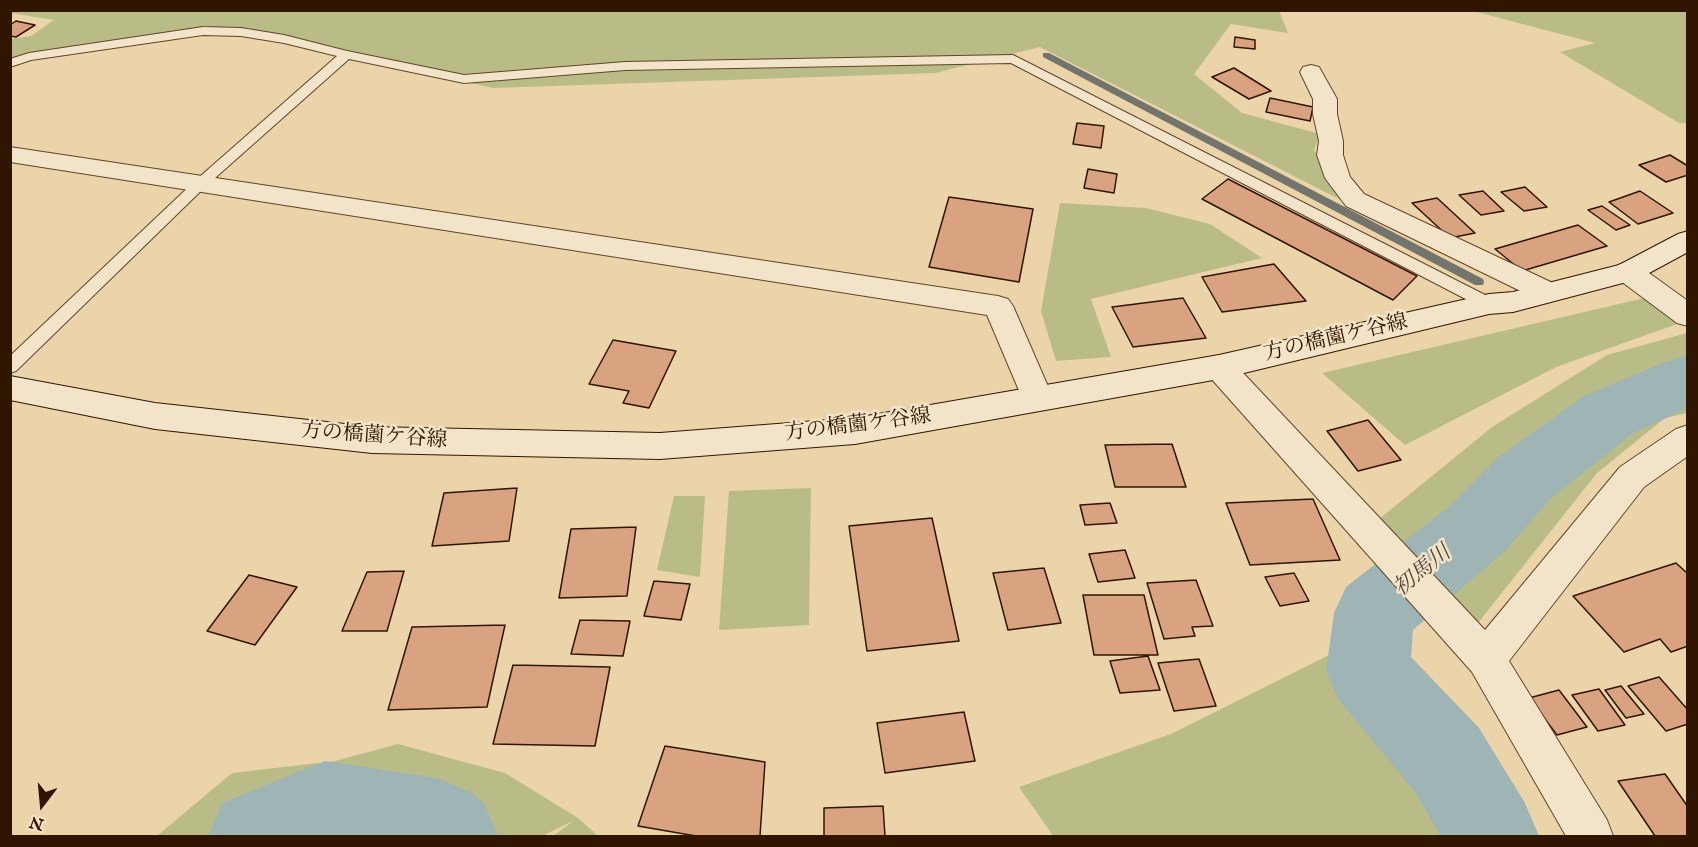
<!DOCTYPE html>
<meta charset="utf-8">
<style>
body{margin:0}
#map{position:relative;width:1698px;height:847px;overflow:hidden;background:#ecd4aa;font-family:"IM FELL English",serif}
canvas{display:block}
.frame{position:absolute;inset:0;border:12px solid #301600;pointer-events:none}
.north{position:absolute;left:12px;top:775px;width:60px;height:60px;-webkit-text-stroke:4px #f3e3c8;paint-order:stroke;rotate:196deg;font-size:16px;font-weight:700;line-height:24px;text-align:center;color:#301600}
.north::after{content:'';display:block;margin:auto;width:21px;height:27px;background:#301600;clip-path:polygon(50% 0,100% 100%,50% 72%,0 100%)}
</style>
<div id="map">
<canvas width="1698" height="847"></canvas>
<div class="frame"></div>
<div class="north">N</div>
</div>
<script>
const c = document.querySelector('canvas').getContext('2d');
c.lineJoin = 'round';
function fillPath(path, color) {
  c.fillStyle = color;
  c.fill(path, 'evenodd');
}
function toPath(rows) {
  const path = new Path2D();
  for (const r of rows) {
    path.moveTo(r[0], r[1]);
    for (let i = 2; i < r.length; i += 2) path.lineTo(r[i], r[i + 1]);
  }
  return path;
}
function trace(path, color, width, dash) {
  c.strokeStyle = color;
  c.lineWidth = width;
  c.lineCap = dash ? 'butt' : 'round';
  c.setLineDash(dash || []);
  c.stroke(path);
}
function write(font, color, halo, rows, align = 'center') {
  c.font = font + ' "IM FELL English","Noto Serif JP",serif';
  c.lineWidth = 5;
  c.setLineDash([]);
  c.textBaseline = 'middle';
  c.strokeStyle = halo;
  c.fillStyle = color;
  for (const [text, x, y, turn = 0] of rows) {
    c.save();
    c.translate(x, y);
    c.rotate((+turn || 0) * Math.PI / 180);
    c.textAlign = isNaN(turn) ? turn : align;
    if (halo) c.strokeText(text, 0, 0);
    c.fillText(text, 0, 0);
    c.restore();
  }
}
fillPath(toPath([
 [11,10,1279,11,1288,33,1231,24,1194,74,1242,113,1320,134,1314,150,1341,200,1040,47,935,73,493,88,241,32,203,31,11,61,10,39,31,36,54,20,11,13],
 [1473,11,1687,11,1687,123,1679,123,1560,52,1595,43],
 [1060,203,1146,208,1210,224,1262,258,1091,299,1111,357,1056,361,1041,311],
 [1649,297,1680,323,1556,367,1405,445,1322,373],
 [1687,333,1687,413,1665,418,1597,473,1466,638,1367,529,1492,427,1607,355],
 [811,488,809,625,719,630,729,491],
 [674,496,705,496,700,577,657,570],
 [1355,642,1508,836,1053,836,1019,787,1171,734],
 [398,744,505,773,578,818,598,836,553,836,573,821,542,836,157,836,232,773,335,761]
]), '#b9bc87');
fillPath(toPath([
 [1043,53,1049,53,1483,279,1484,282,1483,285,1475,285,1043,57,1043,53]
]), '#73756d');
fillPath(toPath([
 [1688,355,1688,408,1632,434,1549,500,1506,550,1413,630,1411,657,1479,728,1525,803,1539,836,1441,836,1415,792,1338,699,1326,671,1334,613,1346,587,1452,504,1497,458,1584,396,1665,362,1688,355],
 [325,761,437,778,470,792,484,803,498,836,208,836,222,803,325,761]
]), '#9fb5b5');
const building = toPath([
 [16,21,35,25,16,37,10,36,10,25,16,21],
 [1235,37,1255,40,1255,49,1234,47,1235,37],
 [1234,68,1271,91,1249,99,1212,77,1234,68],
 [1270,98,1313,107,1310,121,1266,112,1270,98],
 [1077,123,1104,126,1101,148,1073,144,1077,123],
 [1670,155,1688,166,1688,175,1666,182,1639,165,1670,155],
 [1088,169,1117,174,1114,193,1084,188,1088,169],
 [1228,179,1417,276,1393,300,1202,199,1228,179],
 [1525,187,1547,207,1524,211,1501,192,1525,187],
 [1483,191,1504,211,1481,215,1459,195,1483,191],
 [1640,191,1673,213,1638,224,1609,202,1640,191],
 [949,197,1033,209,1019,282,929,267,949,197],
 [1437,198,1475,233,1450,238,1412,203,1437,198],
 [1602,206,1630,225,1616,230,1588,210,1602,206],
 [1578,225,1607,246,1522,271,1495,249,1578,225],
 [1274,264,1306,301,1222,312,1202,277,1274,264],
 [1183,298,1206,338,1133,347,1112,307,1183,298],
 [613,340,676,351,649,408,623,403,629,391,589,384,613,340],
 [1368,420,1401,460,1358,471,1327,431,1368,420],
 [1172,444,1186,487,1115,487,1105,445,1172,444],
 [517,488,509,541,432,546,444,493,517,488],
 [1313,499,1340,560,1250,565,1226,503,1313,499],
 [1110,503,1117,523,1085,525,1080,505,1110,503],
 [932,518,959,641,867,651,849,526,932,518],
 [636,527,627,596,559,598,571,529,636,527],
 [1125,550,1135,578,1098,582,1089,554,1125,550],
 [1676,563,1688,574,1688,646,1671,652,1660,639,1624,652,1573,596,1676,563],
 [1044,568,1061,623,1008,630,993,573,1044,568],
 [404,571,387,631,342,631,367,572,404,571],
 [1294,573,1309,601,1280,606,1265,577,1294,573],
 [249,575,297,587,255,645,207,631,249,575],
 [1196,580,1213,626,1192,627,1195,636,1164,639,1147,583,1196,580],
 [654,581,690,584,681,620,644,616,654,581],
 [1083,595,1144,595,1158,655,1094,655,1083,595],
 [580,620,630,621,623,656,571,654,580,620],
 [505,625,487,707,388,710,412,627,505,625],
 [1148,656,1160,690,1120,693,1110,661,1148,656],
 [1199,659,1216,706,1174,711,1158,663,1199,659],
 [513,665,610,667,595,746,493,744,513,665],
 [1659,677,1688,710,1688,724,1666,731,1628,686,1659,677],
 [1621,686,1644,714,1626,718,1605,690,1621,686],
 [1599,689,1625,725,1598,731,1572,695,1599,689],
 [1559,690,1587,727,1557,735,1529,698,1559,690],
 [964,712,975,761,885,773,877,723,964,712],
 [665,746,765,762,760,836,696,836,638,826,665,746],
 [1665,774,1688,807,1688,836,1655,836,1618,781,1665,774],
 [883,806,885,836,824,836,824,808,883,806]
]);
fillPath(building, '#d9a281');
trace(building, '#301600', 1.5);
const service = toPath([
 [203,27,241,28,284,35,347,51,464,75,625,62,1013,55,1495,300,1497,304,1495,308,1489,310,1483,308,1011,63,625,70,464,83,349,59,206,186,16,371,10,373,10,356,196,180,337,56,284,43,241,36,203,35,31,60,10,67,10,59,29,53,203,27]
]);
const minor = toPath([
 [1311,65,1319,67,1337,99,1337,114,1343,141,1343,155,1350,177,1364,194,1557,285,1562,292,1557,299,1547,302,1537,299,1346,206,1325,178,1317,155,1319,141,1313,114,1313,99,1300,72,1303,67,1311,65],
 [10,147,998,296,1008,299,1013,306,1053,398,1048,407,1037,410,1026,407,987,315,10,162,10,147],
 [1628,262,1638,265,1688,301,1688,326,1677,323,1618,279,1614,272,1618,265,1628,262],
 [1219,355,1230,359,1485,630,1620,467,1676,429,1688,425,1688,456,1644,487,1509,661,1607,820,1613,836,1566,836,1472,672,1208,375,1203,367,1208,359,1219,355]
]);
const secondary = toPath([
 [1688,231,1688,252,1638,279,1513,312,1489,314,1219,379,855,444,660,459,372,453,155,429,10,400,10,376,155,403,372,427,660,433,855,418,1219,355,1489,294,1513,292,1619,265,1678,234,1688,231]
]);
trace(service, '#5f462a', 2);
trace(minor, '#5f462a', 2);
trace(secondary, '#301600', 2);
fillPath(service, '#f3e3c8');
fillPath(minor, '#f3e3c8');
fillPath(secondary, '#f3e3c8');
write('21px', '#301600', '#f3e3c8', [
 ["方の橋薗ケ谷線",1336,339,-13],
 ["方の橋薗ケ谷線",858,426,-7],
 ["方の橋薗ケ谷線",374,437,4]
]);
write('italic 22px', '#514636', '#f3e3c8', [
 ["初馬川",1423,572,-39]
]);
</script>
